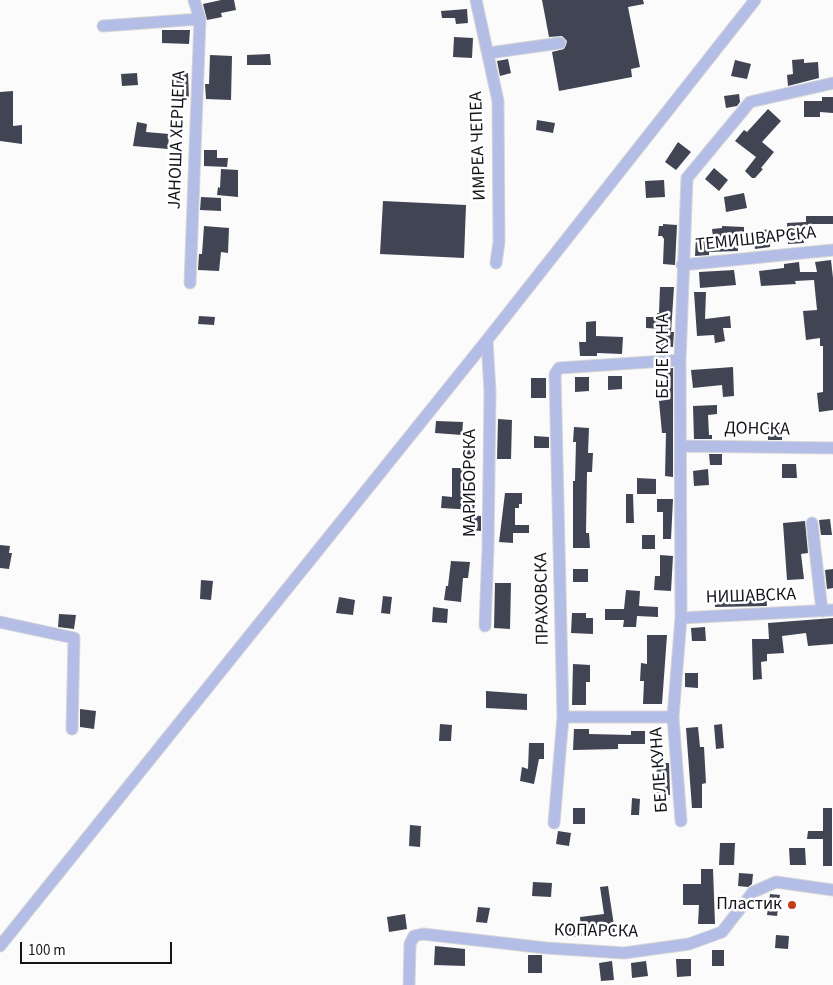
<!DOCTYPE html>
<meta charset="utf-8">
<style>
body{margin:0}
#map{position:relative;width:833px;height:985px;overflow:hidden;background:#fbfbfb;font-family:"Source Sans 3",sans-serif}
canvas{display:block}
.scale{position:absolute;left:20px;top:942px;width:152px;height:22px;box-sizing:border-box;border:2px solid #13151b;border-top:0;padding-left:6px;font-size:15px;line-height:18px;white-space:nowrap;color:#13151b;-webkit-text-stroke:4px #fff;paint-order:stroke}
</style>
<div id="map">
<canvas width="833" height="985"></canvas>
<div class="scale">100 m</div>
</div>
<script>
const c = document.querySelector('canvas').getContext('2d');
c.lineJoin = 'round';
function fillPath(path, color) {
  c.fillStyle = color;
  c.fill(path, 'evenodd');
}
function toPath(rows) {
  const path = new Path2D();
  for (const r of rows) {
    path.moveTo(r[0], r[1]);
    for (let i = 2; i < r.length; i += 2) path.lineTo(r[i], r[i + 1]);
  }
  return path;
}
function trace(path, color, width, dash) {
  c.strokeStyle = color;
  c.lineWidth = width;
  c.lineCap = dash ? 'butt' : 'round';
  c.setLineDash(dash || []);
  c.stroke(path);
}
function write(font, color, halo, rows, align = 'center') {
  c.font = font + ' "Source Sans 3",sans-serif';
  c.lineWidth = 5;
  c.setLineDash([]);
  c.textBaseline = 'middle';
  c.strokeStyle = halo;
  c.fillStyle = color;
  for (const [text, x, y, turn = 0] of rows) {
    c.save();
    c.translate(x, y);
    c.rotate((+turn || 0) * Math.PI / 180);
    c.textAlign = isNaN(turn) ? turn : align;
    if (halo) c.strokeText(text, 0, 0);
    c.fillText(text, 0, 0);
    c.restore();
  }
}
fillPath(toPath([
 [221,0,234,0,236,10,221,13,222,17,207,20,203,4],
 [542,0,643,0,644,4,628,7,640,67,631,69,632,77,559,91,552,52,564,49,567,41,562,36,549,37],
 [467,9,468,23,456,24,455,18,442,18,441,11],
 [162,30,190,30,189,44,162,43],
 [454,37,473,38,472,58,453,57],
 [270,54,271,65,247,65,247,55],
 [210,55,232,56,231,100,206,99,205,84,209,84],
 [508,59,511,73,500,76,497,61],
 [804,59,804,63,818,62,819,78,788,86,787,75,793,74,792,60],
 [735,60,751,64,747,79,731,76],
 [137,73,138,85,122,86,121,74],
 [188,73,189,101,178,102,176,74],
 [13,91,13,126,22,125,22,144,0,141,0,92],
 [739,94,740,102,737,106,726,108,724,96],
 [822,97,833,97,833,113,820,112,820,117,804,117,804,101,822,101],
 [768,109,781,121,762,142,774,152,761,168,763,169,755,178,752,178,745,171,756,157,735,141,744,130,747,132],
 [537,120,555,123,553,133,536,130],
 [137,122,147,124,146,132,169,134,168,149,133,146],
 [678,142,691,152,676,170,665,162],
 [204,150,217,150,217,158,228,158,227,167,204,166],
 [714,168,728,180,719,191,705,179],
 [221,169,238,170,238,197,217,195,218,187,220,188],
 [664,180,665,197,646,198,645,181],
 [744,193,747,208,726,212,724,197],
 [201,197,221,198,221,211,200,210],
 [383,201,466,205,464,258,380,254],
 [806,216,833,216,833,224,813,224,813,230,803,230,804,243,788,244,787,223,806,222],
 [663,224,677,225,675,265,663,264,664,239,662,236,658,236,659,226,663,226],
 [204,226,229,228,228,253,221,252,219,271,198,270,199,254,202,254],
 [722,226,744,227,744,236,737,237,738,251,709,252,709,255,695,256,696,237,713,237,712,229,722,228],
 [771,229,770,247,755,249,753,235,762,234,762,230],
 [831,260,833,278,833,410,819,412,817,393,823,392,823,346,820,346,820,338,806,340,803,311,817,310,814,280,795,281,796,284,761,286,759,271,784,268,784,264,799,262,800,272,817,272,815,262],
 [734,270,736,285,700,288,699,272],
 [660,287,674,287,671,332,674,332,673,347,661,346,662,329,646,328,646,317,658,317,657,313,659,313],
 [694,292,706,292,705,319,730,316,731,328,723,328,725,341,715,343,714,335,697,336],
 [199,316,215,317,214,325,198,324],
 [596,321,596,336,623,337,622,354,597,353,597,356,580,356,579,342,586,342,586,322],
 [733,367,734,396,723,397,722,385,693,388,691,370],
 [673,368,673,477,665,476,666,433,662,433,659,401,666,400,666,381,662,381,662,369],
 [608,376,622,376,622,389,608,390],
 [575,377,589,377,589,391,575,392],
 [531,378,546,378,546,398,531,398],
 [717,405,717,414,708,415,709,435,712,435,712,439,694,439,693,406],
 [498,419,512,420,511,459,497,459],
 [436,421,463,422,462,435,435,433],
 [574,427,589,428,588,453,593,453,592,472,587,472,586,533,589,533,590,548,573,548,573,481,575,481,576,442,573,442],
 [768,427,782,427,782,440,768,440],
 [534,436,549,437,549,448,534,448],
 [464,443,477,445,475,460,462,458],
 [709,454,722,454,722,465,710,465],
 [782,464,796,464,797,478,782,478],
 [452,468,465,468,465,495,476,496,474,510,441,508,442,496,452,497],
 [708,469,709,485,694,486,693,471],
 [637,478,656,479,656,494,637,494],
 [505,493,522,493,522,504,519,504,519,508,515,508,515,525,529,525,529,533,513,533,513,543,499,542],
 [626,494,633,494,634,523,626,523],
 [657,499,673,499,671,539,663,539,663,512,657,512],
 [467,515,481,516,481,531,466,530],
 [830,519,832,535,821,535,819,520],
 [805,521,808,553,801,554,804,579,787,580,783,523],
 [642,535,655,535,655,549,642,549],
 [0,545,10,546,9,553,12,553,9,569,0,568],
 [660,555,673,556,671,591,654,590,655,576,660,576],
 [451,561,470,562,468,578,463,578,461,602,444,600,446,586,448,586],
 [573,569,588,569,588,582,573,582],
 [833,569,833,588,827,589,825,570],
 [201,580,213,581,211,600,200,599],
 [495,583,511,583,510,629,494,628],
 [626,590,640,591,639,606,658,607,658,617,637,616,636,627,623,627,624,620,605,620,605,609,624,609],
 [766,593,767,606,715,607,715,594],
 [383,596,392,597,390,614,381,613],
 [339,597,355,600,353,615,336,613],
 [433,607,448,609,447,623,432,622],
 [572,613,586,613,586,618,593,618,593,634,571,633],
 [59,614,76,615,74,629,58,627],
 [833,618,833,644,808,646,806,633,782,636,784,653,767,654,767,661,761,662,762,679,753,680,752,639,769,639,768,623],
 [705,627,706,641,692,641,691,628],
 [647,635,667,635,662,704,643,704,644,681,640,681,641,663,647,664],
 [573,664,590,665,590,682,586,682,586,705,572,705],
 [685,673,698,673,698,688,685,687],
 [486,691,527,694,527,710,486,708],
 [80,709,96,711,94,729,80,727],
 [440,724,452,725,451,741,439,741],
 [722,724,724,748,716,749,714,725],
 [698,727,700,747,704,747,706,783,702,784,702,808,692,808,686,728],
 [574,729,589,729,589,734,631,735,631,731,645,731,645,744,618,744,618,749,573,750],
 [529,743,544,743,544,759,539,759,534,784,520,781,522,767,528,769],
 [657,763,669,763,670,795,653,796,652,788,656,788],
 [632,798,640,799,639,815,631,815],
 [573,808,585,808,585,824,573,824],
 [823,808,832,808,832,866,823,866,823,839,807,839,808,831,823,831],
 [410,825,421,826,420,847,409,846],
 [558,831,571,833,569,846,556,844],
 [720,843,735,843,734,865,719,865],
 [789,848,805,848,806,865,790,865],
 [701,869,713,869,715,924,698,924,699,905,683,905,683,884,701,884],
 [739,873,753,874,752,884,748,887,738,886],
 [533,882,552,883,551,897,532,896],
 [608,886,615,932,600,933,600,927,581,929,580,917,604,914,600,887],
 [770,894,780,895,777,916,767,915],
 [478,907,490,908,487,923,476,922],
 [405,914,407,929,389,932,387,917],
 [580,926,582,936,567,938,566,928],
 [776,935,789,936,788,949,775,948],
 [435,946,465,949,465,966,434,965],
 [712,950,724,950,724,966,712,966],
 [528,955,542,955,542,973,528,973],
 [676,959,691,959,691,976,677,977],
 [612,961,614,980,601,981,599,963],
 [646,961,648,976,632,978,631,963]
]), '#404453');
const street = toPath([
 [476,0,498,101,499,242,496,263],
 [103,26,200,19],
 [489,53,560,43],
 [682,265,833,250],
 [190,283,200,19,194,0],
 [681,446,833,448],
 [812,523,822,611],
 [681,618,833,610],
 [0,622,74,638,72,729],
 [485,626,488,548,490,392,487,340],
 [563,717,673,717],
 [681,821,673,717,681,618,680,360,687,178,750,102,833,83],
 [554,823,563,717,555,374,559,368,680,360],
 [0,946,487,340,755,0],
 [409,985,410,944,414,936,423,934,546,948,624,953,689,944,722,932,753,892,776,882,833,890]
]);
trace(street, '#d6d6d7', 13);
trace(street, '#b3bde5', 11);
for (const [x, y, r, color] of [
 [792,905,5,"#c43b14"]
]) {
  const dot = new Path2D();
  dot.arc(x, y, r, 0, 2 * Math.PI);
  c.fillStyle = color;
  c.fill(dot);
  trace(dot, '#fff', 2);
}
write('18px', '#13151b', '#fff', [
 ["ЈАНОША ХЕРЦЕГА",178,140,-88],
 ["ИМРЕА ЧЕПЕА",479,146,-92],
 ["ТЕМИШВАРСКА",756,240,-6],
 ["БЕЛЕ КУНА",664,356,-90],
 ["ДОНСКА",757,430,1],
 ["МАРИБОРСКА",471,483,-90],
 ["НИШАВСКА",751,597,-2],
 ["ПРАХОВСКА",543,599,-91],
 ["БЕЛЕ КУНА",660,770,-94],
 ["КОПАРСКА",596,932,1]
]);
write('18px', '#13151b', '#fff', [
 ["Пластик",782,905]
], 'right');
</script>
